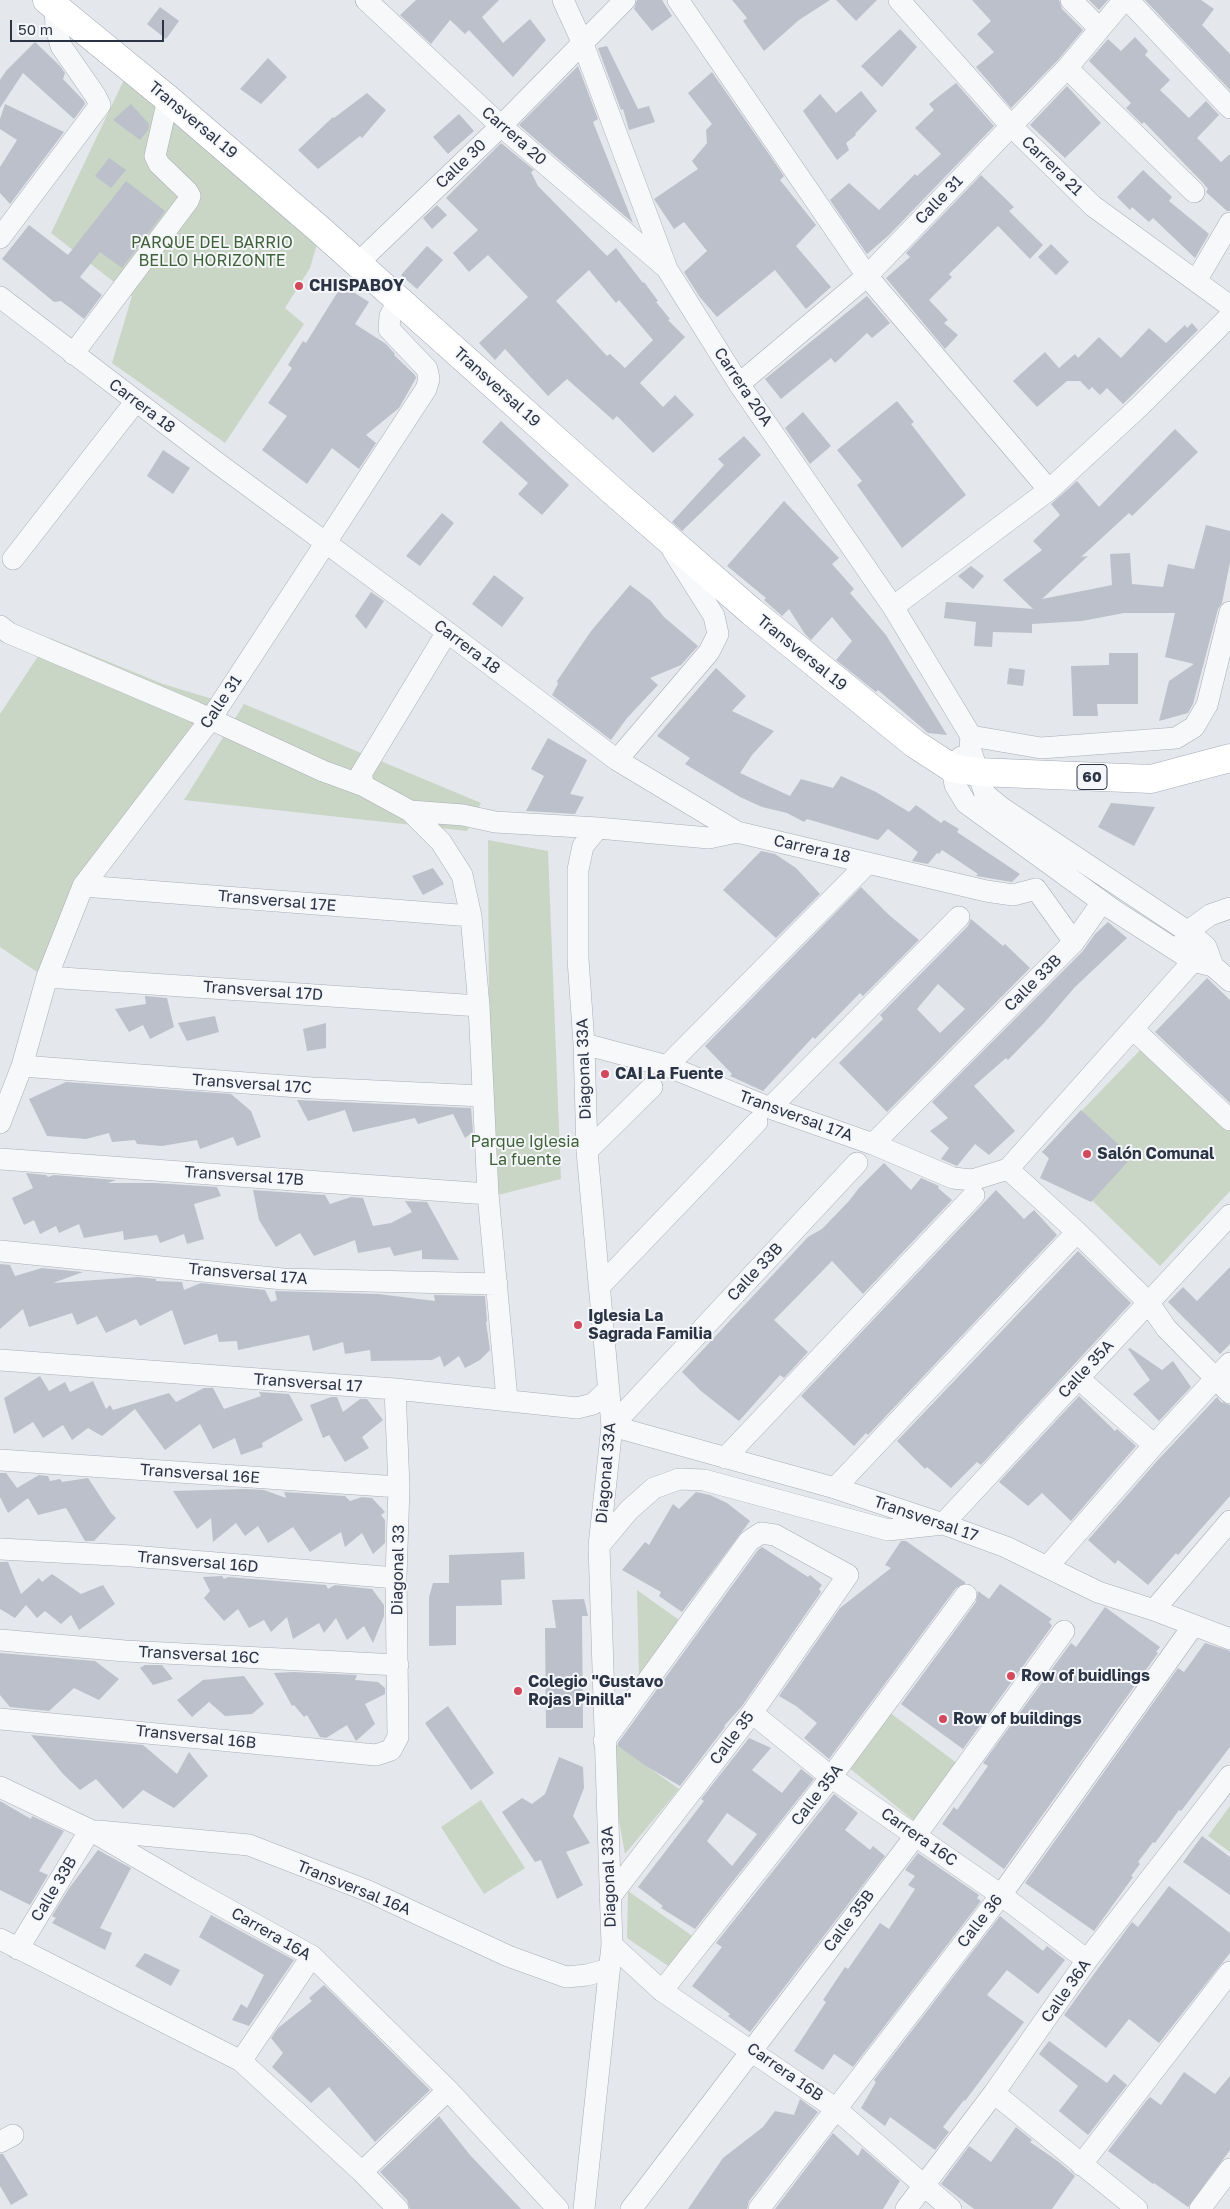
<!DOCTYPE html>
<meta charset="utf-8">
<style>
body{margin:0}
#map{position:relative;width:1230px;height:2209px;overflow:hidden;background:#e4e7ec;font-family:"Golos Text",sans-serif}
canvas{display:block}
.scale{position:absolute;left:10px;top:20px;width:154px;height:22px;box-sizing:border-box;border:2px solid #2b3445;border-top:0;padding-left:6px;font-size:15px;line-height:18px;white-space:nowrap;color:#2b3445;-webkit-text-stroke:4px #f4f6f9;paint-order:stroke}
</style>
<div id="map">
<canvas width="1230" height="2209"></canvas>
<div class="scale">50 m</div>
</div>
<script>
const c = document.querySelector('canvas').getContext('2d');
c.lineJoin = 'round';
function fillPath(path, color) {
  c.fillStyle = color;
  c.fill(path, 'evenodd');
}
function toPath(rows) {
  const path = new Path2D();
  for (const r of rows) {
    path.moveTo(r[0], r[1]);
    for (let i = 2; i < r.length; i += 2) path.lineTo(r[i], r[i + 1]);
  }
  return path;
}
function trace(path, color, width, dash) {
  c.strokeStyle = color;
  c.lineWidth = width;
  c.lineCap = dash ? 'butt' : 'round';
  c.setLineDash(dash || []);
  c.stroke(path);
}
function write(font, color, halo, rows, align = 'center') {
  c.font = font + ' "Golos Text",sans-serif';
  c.lineWidth = 4;
  c.setLineDash([]);
  c.textBaseline = 'middle';
  c.strokeStyle = halo;
  c.fillStyle = color;
  for (const [text, x, y, turn = 0] of rows) {
    c.save();
    c.translate(x, y);
    c.rotate((+turn || 0) * Math.PI / 180);
    c.textAlign = isNaN(turn) ? turn : align;
    if (halo) c.strokeText(text, 0, 0);
    c.fillText(text, 0, 0);
    c.restore();
  }
}
fillPath(toPath([
 [132,63,322,227,310,268,285,308,304,324,225,443,112,363,132,296,51,233],
 [50,638,163,684,219,701,37,972,0,947,0,714],
 [244,704,481,803,467,831,184,800],
 [488,840,548,851,561,1179,490,1197],
 [1144,1046,1230,1126,1230,1191,1160,1266,1042,1152],
 [637,1590,679,1620,639,1676],
 [889,1712,962,1767,918,1824,848,1767],
 [613,1742,679,1789,625,1854,607,1754],
 [481,1800,525,1868,484,1894,441,1827],
 [1230,1806,1230,1852,1208,1836],
 [628,1891,701,1942,677,1972,627,1938]
]), '#c9d6c5');
fillPath(toPath([
 [416,0,499,0,482,17,503,43,530,19,546,40,513,77,469,30,465,34,450,20,431,44,400,15],
 [637,0,662,0,672,16,652,31,634,9],
 [732,0,830,0,799,20,764,51,743,21,747,18],
 [836,0,877,0,856,21],
 [972,0,1059,0,1062,9,1083,30,1058,60,1011,108,976,67,994,52,977,34,991,21],
 [1089,0,1108,0,1099,10],
 [1145,0,1201,0,1214,9,1202,25,1230,54,1230,90],
 [160,7,179,21,166,39,147,24],
 [900,29,917,47,882,87,861,66],
 [1135,37,1148,51,1145,55,1170,80,1160,90,1189,118,1206,101,1219,115,1197,138,1221,162,1230,154,1230,211,1227,211,1206,192,1208,189,1203,183,1144,122,1142,124,1126,108,1131,103,1089,61,1108,39,1121,51],
 [35,42,60,66,65,73,63,79,84,101,85,104,74,119,23,73,0,108,0,80,6,71],
 [607,46,638,109,649,106,655,122,629,130,623,109,621,110,598,48],
 [268,58,287,77,261,104,240,89],
 [578,66,598,119,593,122,633,223,519,125],
 [712,72,784,176,780,180,816,225,796,246,831,287,806,309,775,270,717,317,699,296,684,272,707,251,684,222,674,229,654,199,698,169,692,161,707,143,706,130,712,124,688,93],
 [956,83,994,126,889,235,867,254,830,200,849,183,879,210,915,174,917,176,941,154,915,128,934,110,929,104],
 [1067,86,1101,123,1065,158,1030,125],
 [861,91,877,111,855,134,856,135,846,143,849,150,837,160,803,111,820,94,836,113],
 [367,93,386,110,362,138,360,136,318,169,298,150,333,117,334,118],
 [5,104,64,132,10,204,0,193,0,167,17,140,0,129,0,119],
 [131,104,149,124,148,130,140,140,113,120],
 [459,114,474,131,448,154,433,137],
 [501,143,534,170,531,172,538,186,607,256,616,248,643,283,644,282,658,301,656,302,670,319,668,320,685,337,640,383,663,407,675,395,694,415,653,453,617,416,613,420,567,379,548,396,505,349,495,360,479,343,528,297,488,255,469,272,453,253,478,230,446,198],
 [589,270,616,303,619,300,653,340,625,368,610,354,607,356,556,301],
 [109,158,126,170,111,188,95,176],
 [1143,170,1172,197,1169,201,1209,234,1195,258,1153,218,1149,222,1132,207,1130,210,1117,197],
 [981,175,1014,207,1009,211,1043,245,1030,259,998,226,949,274,952,277,929,300,948,320,944,323,958,335,945,349,886,278,910,257,906,253],
 [126,181,165,211,122,268,100,252,80,277,102,295,84,319,61,301,54,302,2,259,29,225,68,255],
 [437,205,447,215,432,229,423,218],
 [1051,244,1069,262,1056,275,1038,257],
 [427,246,443,260,417,289,401,275],
 [342,285,369,302,355,324,386,344,395,354,394,355,415,375,416,378,399,408,366,435,376,443,359,469,332,448,307,484,262,450,287,416,268,403,292,368,288,365,303,341,306,343],
 [867,296,890,323,872,338,867,333,835,363,831,358,781,399,765,379],
 [1192,323,1198,330,1123,404,1107,388,1100,395,1092,387,1089,390,1080,381,1067,381,1037,407,1013,381,1045,352,1059,368,1075,354,1078,358,1099,337,1121,358,1149,328,1166,343,1185,325,1187,328],
 [897,401,914,422,911,424,966,495,902,548,857,485,862,481,837,450],
 [803,412,831,446,810,464,785,428],
 [501,421,569,485,542,515,518,494,528,483,482,442],
 [1175,429,1198,452,1132,516,1129,513,1081,557,1088,556,1042,599,1112,585,1110,554,1130,553,1132,584,1163,587,1168,564,1194,569,1206,525,1230,531,1230,562,1222,603,1218,609,1193,704,1188,713,1159,721,1169,681,1194,664,1165,657,1175,613,1124,613,1082,621,1032,624,1032,633,993,632,992,647,974,646,976,622,944,618,946,602,1033,609,1003,580,1042,550,1033,541,1060,515,1051,504,1077,481,1099,507],
 [744,436,761,455,682,531,672,522,724,465,718,459],
 [163,450,190,468,173,494,147,476],
 [784,501,839,558,832,564,854,589,850,593,886,635,947,735,928,733,878,690,876,692,836,660,852,641,832,617,811,640,805,634,789,609,782,616,764,600,766,598,727,566],
 [442,513,454,523,420,566,406,556],
 [971,566,984,576,973,589,958,576],
 [494,575,524,598,502,627,472,604],
 [630,585,651,601,664,617,698,646,681,665,650,678,658,685,627,718,611,740,552,695,558,684,557,681,591,631],
 [371,592,384,601,366,629,355,616],
 [1109,653,1138,653,1138,704,1097,704,1098,716,1073,716,1071,666,1109,665],
 [716,668,746,696,732,711,774,731,752,755,740,773,790,796,801,779,833,788,841,776,876,792,909,812,916,805,941,823,944,820,959,829,957,832,1020,874,1012,882,976,876,978,874,942,850,939,854,937,853,928,864,912,861,918,852,888,829,878,840,807,819,804,822,787,813,762,807,740,797,685,764,690,758,657,736],
 [1009,668,1025,670,1023,686,1007,684],
 [548,738,587,760,570,794,584,797,575,814,526,811,544,776,531,769],
 [1111,803,1155,807,1134,846,1098,827],
 [761,851,775,854,796,868,820,894,776,938,723,890],
 [433,868,444,884,423,895,412,876],
 [861,887,889,915,919,940,863,996,860,993,815,1039,813,1037,763,1091,730,1076,732,1074,705,1046],
 [971,919,1003,946,1005,944,1030,968,887,1112,839,1063,883,1019,880,1015,968,926],
 [938,984,965,1009,940,1033,917,1009],
 [1108,922,1127,938,1075,987,1044,1023,1008,1060,1006,1058,974,1086,1015,1131,989,1155,975,1144,957,1166,941,1159,949,1148,930,1131,948,1118,932,1102,1083,951,1095,934],
 [1207,978,1230,1000,1230,1103,1155,1032],
 [145,996,167,998,174,1027,150,1039,143,1025,129,1032,115,1009,146,1004],
 [215,1016,219,1032,187,1041,178,1023],
 [326,1023,326,1048,307,1051,303,1029],
 [66,1082,231,1094,251,1111,261,1137,237,1146,233,1137,200,1149,197,1140,162,1146,137,1144,135,1140,112,1142,109,1133,86,1139,47,1136,29,1099],
 [297,1100,471,1108,473,1132,465,1138,453,1114,418,1124,415,1118,353,1132,345,1110,308,1121],
 [1081,1110,1132,1157,1091,1202,1040,1178,1049,1158,1042,1152],
 [884,1163,911,1190,921,1178,939,1186,938,1188,952,1200,863,1294,832,1261,785,1309,774,1320,808,1352,784,1378,780,1375,739,1421,701,1391,682,1372,808,1237,822,1229,849,1201,859,1188],
 [26,1173,46,1175,48,1177,54,1175,116,1180,108,1183,155,1183,217,1187,221,1196,194,1204,204,1239,187,1244,184,1234,160,1243,157,1235,124,1240,123,1231,84,1238,79,1224,59,1233,56,1226,40,1234,34,1220,24,1225,12,1198,33,1188],
 [253,1190,325,1195,330,1204,351,1197,363,1198,373,1226,391,1223,412,1212,405,1201,427,1202,459,1260,422,1259,422,1250,394,1256,390,1247,358,1253,355,1240,314,1256,300,1233,276,1247,259,1220],
 [996,1190,1024,1219,1034,1210,1057,1235,868,1435,866,1433,854,1446,801,1396],
 [1078,1251,1131,1303,981,1465,977,1462,951,1488,927,1467,925,1469,897,1441],
 [0,1264,10,1265,15,1276,42,1268,83,1272,53,1283,138,1277,156,1279,156,1281,182,1282,184,1290,201,1283,265,1290,271,1302,277,1300,275,1291,378,1294,435,1301,434,1295,485,1296,487,1321,486,1322,490,1350,480,1360,465,1368,459,1356,444,1367,440,1356,432,1360,371,1361,370,1350,345,1354,343,1342,313,1351,309,1335,238,1350,237,1341,219,1342,217,1334,184,1345,172,1310,140,1326,136,1319,106,1333,97,1316,77,1325,72,1313,29,1327,23,1309,0,1329],
 [1230,1267,1230,1344,1220,1354,1168,1302,1183,1287,1197,1301],
 [1130,1348,1162,1370,1173,1361,1191,1387,1159,1421,1133,1394,1150,1380,1128,1349],
 [40,1376,49,1391,65,1382,70,1392,93,1381,106,1409,110,1405,113,1410,169,1393,176,1402,204,1388,213,1388,224,1409,261,1396,259,1392,289,1394,303,1420,262,1443,263,1447,241,1455,235,1438,213,1449,200,1424,165,1450,135,1409,102,1436,88,1428,72,1440,63,1425,43,1438,33,1422,14,1434,4,1398],
 [1079,1396,1115,1431,1117,1429,1136,1446,1071,1521,1042,1493,1028,1506,999,1482],
 [331,1397,337,1397,343,1412,360,1399,367,1399,383,1420,362,1437,369,1448,345,1462,329,1435,323,1438,310,1405],
 [1217,1397,1221,1402,1230,1405,1230,1496,1178,1555,1176,1553,1148,1585,1118,1560,1115,1564,1088,1540,1157,1461],
 [0,1473,6,1473,17,1488,39,1475,48,1476,50,1481,60,1479,62,1482,88,1478,111,1513,116,1518,94,1541,85,1541,66,1508,38,1515,28,1498,8,1513,0,1497],
 [246,1489,264,1490,286,1498,284,1492,345,1496,350,1501,362,1497,372,1498,385,1512,381,1515,385,1520,385,1543,373,1554,362,1533,345,1547,341,1532,310,1552,293,1527,268,1543,258,1526,245,1536,236,1523,213,1542,211,1518,197,1529,173,1491],
 [696,1492,710,1495,727,1503,750,1521,682,1612,659,1596,661,1592,622,1570,645,1542,649,1545,673,1504,679,1509],
 [901,1541,906,1541,966,1583,956,1588,829,1759,804,1738,817,1723,796,1706,779,1696,840,1608,891,1568,885,1565],
 [762,1547,808,1577,810,1575,822,1585,819,1589,821,1592,742,1706,724,1726,725,1727,680,1786,646,1766,618,1746,618,1743,758,1550],
 [524,1552,525,1579,501,1580,502,1605,456,1606,456,1645,429,1646,429,1597,433,1583,449,1583,449,1555],
 [0,1562,8,1562,21,1594,39,1578,42,1582,52,1574,81,1594,103,1585,115,1604,79,1630,71,1615,61,1624,45,1611,37,1618,26,1605,15,1618,0,1609],
 [222,1576,224,1579,228,1577,326,1585,328,1589,335,1585,372,1589,384,1605,384,1616,373,1643,364,1626,347,1640,336,1618,324,1633,319,1623,293,1639,287,1617,271,1632,264,1620,249,1628,238,1609,224,1621,204,1598,210,1591,203,1577],
 [1000,1584,1052,1619,1049,1622,1052,1626,963,1749,901,1704,976,1602,978,1591,989,1599],
 [584,1599,588,1616,582,1616,583,1728,546,1728,545,1628,556,1628,552,1600],
 [1105,1607,1160,1647,1156,1652,1158,1653,1004,1869,942,1824,954,1807,957,1810,988,1766,983,1763,1071,1643,1076,1647],
 [1205,1643,1230,1651,1230,1747,1181,1811,1179,1810,1155,1843,1153,1842,1138,1862,1140,1864,1131,1876,1133,1877,1094,1931,1025,1883,1178,1668,1184,1672],
 [0,1653,95,1661,119,1679,99,1700,74,1688,49,1711,10,1707,0,1695],
 [145,1665,162,1665,173,1679,153,1685,140,1668],
 [293,1672,357,1675,355,1680,378,1682,385,1688,385,1694,365,1704,375,1724,356,1741,347,1725,326,1738,320,1737,307,1715,304,1717,294,1705,292,1706,274,1673],
 [244,1676,264,1704,252,1714,225,1716,209,1702,192,1717,177,1700,203,1680],
 [448,1706,494,1773,471,1790,425,1723],
 [31,1735,143,1745,177,1774,189,1752,208,1776,174,1808,143,1790,123,1809,96,1779,80,1790,63,1774],
 [749,1738,771,1748,752,1770,782,1793,801,1769,814,1779,695,1929,661,1908,663,1906,638,1887,704,1801,701,1799],
 [727,1813,757,1834,732,1866,707,1841],
 [559,1757,583,1767,584,1788,573,1816,590,1843,566,1852,583,1885,557,1899,541,1860,535,1862,502,1812,522,1798,532,1804,545,1794],
 [834,1794,858,1813,845,1830,870,1850,873,1846,885,1856,750,2032,728,2016,730,2014,692,1986,722,1947,716,1943],
 [0,1801,31,1819,32,1816,64,1831,39,1871,48,1875,30,1905,0,1890],
 [1202,1836,1230,1857,1230,1895,1183,1862],
 [98,1850,131,1868,100,1928,112,1933,105,1950,52,1923,56,1918,52,1916,70,1887],
 [918,1853,979,1895,977,1898,981,1901,853,2067,834,2054,823,2070,794,2051,826,2002,823,2000,845,1967,848,1969,880,1923,889,1929,915,1889,908,1885,915,1876,905,1870],
 [1169,1886,1230,1933,1230,1953,1159,2043,1129,2019,1106,2048,1064,2015,1132,1922,1138,1927],
 [211,1915,294,1960,249,2026,232,2020,241,2004,247,2008,264,1975,199,1937],
 [1000,1916,1043,1951,1047,1946,1065,1960,1038,1994,1007,1970,987,1995,1024,2022,965,2101,964,2100,943,2127,949,2132,935,2150,890,2117,885,2126,861,2108,876,2082,874,2080],
 [145,1953,180,1970,171,1986,135,1966],
 [324,1985,430,2090,375,2142,329,2087,311,2103,272,2067,283,2053,271,2038,278,2028,312,2001,309,1998],
 [1049,2041,1107,2083,1114,2074,1127,2085,1088,2135,1059,2111,1078,2086,1039,2054],
 [1184,2072,1215,2094,1230,2076,1230,2150,1188,2207,1154,2183,1153,2184,1108,2151,1147,2100,1150,2097,1161,2105],
 [800,2099,818,2112,749,2201,747,2209,688,2209,723,2158,763,2127,775,2111,794,2115],
 [439,2116,470,2155,521,2209,410,2209,407,2200,380,2172],
 [1016,2127,1032,2140,1030,2142,1059,2162,1075,2176,1052,2209,974,2209,941,2184,969,2146,991,2162],
 [833,2133,858,2156,862,2148,900,2181,883,2209,775,2209],
 [0,2154,3,2154,28,2195,11,2205,0,2186]
]), '#bbc0ca');
const minor = toPath([
 [366,0,501,126,664,266],
 [563,0,583,44,667,269,739,384,893,607,971,736,970,748,985,794,1002,808,1190,933,1206,947,1213,966,1230,981],
 [678,0,867,276,1049,490],
 [899,0,1011,126,1093,206,1230,306],
 [1071,0,1099,28],
 [1128,0,1230,108],
 [1067,68,1194,192],
 [0,238,100,105,95,95,61,46,56,28,55,7],
 [358,263,501,126,625,0],
 [1196,281,1230,223],
 [0,297,216,462,447,632,617,760,737,832,986,891,1013,895,1036,889],
 [73,354,188,201,190,196,187,191,159,164,155,156,168,99],
 [739,384,867,276,1067,68,1124,0],
 [13,559,136,401],
 [893,607,1049,490,1140,406,1230,316],
 [0,626,9,633,195,712,323,771,364,786],
 [971,736,1041,748,1176,738,1194,727,1207,705,1230,612],
 [961,757,952,768,955,785,966,803,1112,909,1193,961,1213,966],
 [617,760,709,652,718,634,714,616,673,551],
 [410,811,364,786,361,774,447,632],
 [83,886,471,916],
 [1036,889,1074,942],
 [1182,944,1195,926,1210,915,1230,908],
 [47,977,479,1006],
 [1133,1029,1230,1120],
 [584,1044,667,1066,770,1108,873,1144,953,1178,972,1180,1008,1169],
 [22,1066,312,1088,482,1096],
 [667,1066,868,863],
 [770,1108,959,917],
 [0,1123,22,1066,47,977,83,886,210,720,426,389,429,379,427,369,389,329,390,316,399,300],
 [873,1144,1074,942,1102,902],
 [587,1151,652,1087],
 [0,1159,488,1194],
 [857,1163,612,1426,835,1488,943,1524,1006,1547,1098,1592,1154,1610,1230,1639],
 [1008,1169,1077,1232,1148,1302,1166,1328,1230,1393],
 [1008,1169,1202,951],
 [0,1251,283,1279,497,1284],
 [600,1286,757,1122],
 [0,1360,395,1389,577,1408,593,1404,609,1389],
 [1078,1378,1154,1445],
 [507,1399,488,1194,479,1006,471,916,462,875,441,842,410,811,463,815,495,822,598,828,709,838,737,832],
 [725,1458,974,1195],
 [0,1460,399,1487],
 [835,1488,1077,1232],
 [599,1546,629,1510,654,1488,679,1479,704,1480,888,1530,943,1524,1230,1215],
 [0,1549,132,1556,396,1578],
 [1048,1566,1154,1445,1230,1363],
 [1154,1610,1230,1521],
 [0,1640,125,1651,398,1665],
 [752,1713,831,1777,1001,1895,1087,1960],
 [0,1719,376,1755,391,1750,398,1737,396,1578,399,1487,395,1389],
 [604,1741,749,1541,761,1533,775,1535,848,1575,752,1713,610,1897],
 [0,1787,90,1830,191,1889,312,1956,448,2090,558,2209],
 [98,1831,249,1845,368,1891,508,1956,566,1977,587,1975,609,1969],
 [0,1939,241,2061,362,2172,398,2209],
 [612,1945,662,1991,835,2108,951,2209],
 [18,1949,90,1830],
 [662,1991,831,1777,966,1595],
 [241,2061,312,1956],
 [994,2093,1137,2209],
 [0,2142,13,2135],
 [1081,2165,1230,1972],
 [362,2172,448,2090],
 [584,2209,612,1945,599,1546,612,1426,587,1151,584,1044,578,959,578,870,583,846,598,828],
 [631,2209,916,1835,1064,1631],
 [759,2209,1001,1895,1193,1626],
 [906,2209,994,2093,1087,1960,1230,1776],
 [1200,2209,1230,2169]
]);
const primary = toPath([
 [47,0,168,99,318,228,615,493,752,612,915,744,952,768,977,772,1151,779,1230,758]
]);
trace(minor, '#a9aeb7', 22);
trace(primary, '#a3abb8', 29);
trace(minor, '#f7f8fa', 21);
trace(primary, '#fff', 28);
for (const [x, y, r, color] of [
 [299,286,5,"#d1495b"],
 [605,1074,5,"#d1495b"],
 [1087,1154,5,"#d1495b"],
 [578,1325,5,"#d1495b"],
 [1011,1676,5,"#d1495b"],
 [518,1691,5,"#d1495b"],
 [943,1719,5,"#d1495b"]
]) {
  const dot = new Path2D();
  dot.arc(x, y, r, 0, 2 * Math.PI);
  c.fillStyle = color;
  c.fill(dot);
  trace(dot, '#f4f6f9', 2);
}
for (const [x, y, w] of [
 [1092,777,30]
]) {
  const box = new Path2D();
  box.roundRect(x - w / 2, y - 12.5, w, 25, 4);
  c.fillStyle = '#f4f6f9';
  c.fill(box);
  trace(box, '#2b3445', 1);
}
write('bold 15px', '#2b3445', null, [
 ["60",1092,777]
]);
write('16px', '#2b3445', '#f4f6f9', [
 ["Transversal 19",193,120,40],
 ["Carrera 20",514,136,41],
 ["Calle 30",461,164,-44],
 ["Carrera 21",1052,166,44],
 ["Calle 31",939,200,-46],
 ["Transversal 19",497,387,42],
 ["Carrera 20A",743,387,56],
 ["Carrera 18",142,406,37],
 ["Carrera 18",467,647,37],
 ["Transversal 19",802,653,39],
 ["Calle 31",221,702,-56],
 ["Carrera 18",812,849,13],
 ["Transversal 17E",277,901,5],
 ["Calle 33B",1033,983,-45],
 ["Transversal 17D",263,991,4],
 ["Diagonal 33A",584,1069,-92],
 ["Transversal 17C",252,1084,4],
 ["Transversal 17A",796,1116,20],
 ["Transversal 17B",244,1176,4],
 ["Calle 33B",755,1272,-47],
 ["Transversal 17A",248,1274,5],
 ["Calle 35A",1086,1369,-47],
 ["Transversal 17",308,1383,4],
 ["Diagonal 33A",606,1473,-85],
 ["Transversal 16E",200,1474,4],
 ["Transversal 17",926,1519,19],
 ["Transversal 16D",198,1562,5],
 ["Diagonal 33",398,1570,-89],
 ["Transversal 16C",199,1655,3],
 ["Transversal 16B",196,1737,6],
 ["Calle 35",732,1738,-53],
 ["Calle 35A",817,1795,-52],
 ["Carrera 16C",919,1837,35],
 ["Diagonal 33A",609,1877,-92],
 ["Transversal 16A",354,1888,22],
 ["Calle 33B",54,1889,-59],
 ["Calle 35B",849,1921,-53],
 ["Calle 36",980,1921,-52],
 ["Carrera 16A",271,1934,30],
 ["Calle 36A",1066,1991,-55],
 ["Carrera 16B",785,2072,35]
]);
write('16px', '#3f6138', '#f4f6f9', [
 ["PARQUE DEL BARRIO",212,243],
 ["BELLO HORIZONTE",212,261],
 ["Parque Iglesia",525,1142],
 ["La fuente",525,1160]
]);
write('bold 16px', '#2b3445', '#f4f6f9', [
 ["CHISPABOY",309,286],
 ["CAI La Fuente",615,1074],
 ["Salón Comunal",1097,1154],
 ["Iglesia La",588,1316],
 ["Sagrada Familia",588,1334],
 ["Row of buidlings",1021,1676],
 ["Colegio \"Gustavo",528,1682],
 ["Rojas Pinilla\"",528,1700],
 ["Row of buildings",953,1719]
], 'left');
</script>
